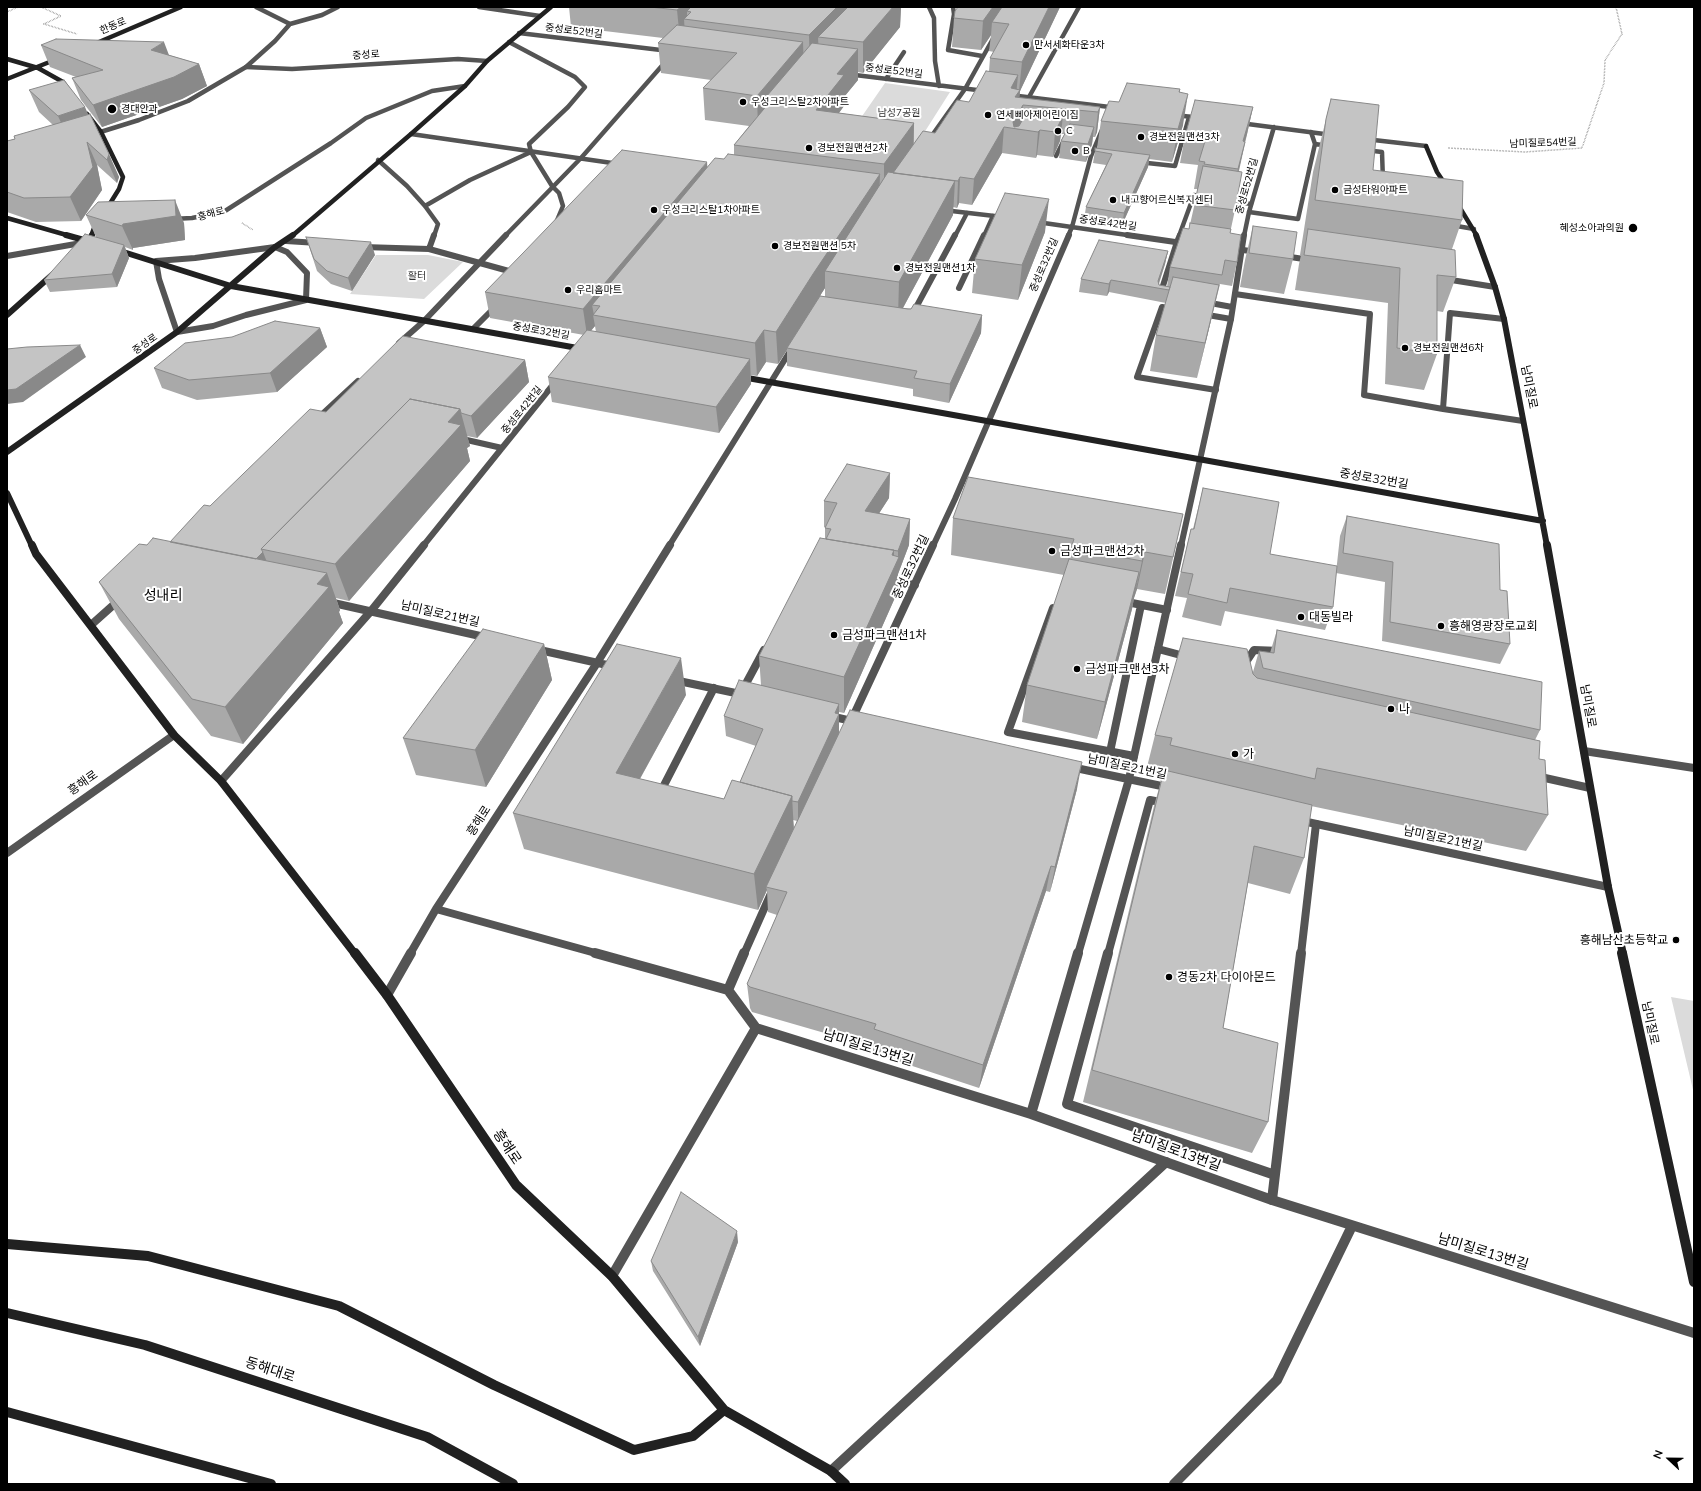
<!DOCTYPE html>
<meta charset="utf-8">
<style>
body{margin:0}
#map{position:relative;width:1701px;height:1491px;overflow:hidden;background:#fff;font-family:Mulish,sans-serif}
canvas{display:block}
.frame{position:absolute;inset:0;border:8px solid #000;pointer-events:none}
.north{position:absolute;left:1649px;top:1439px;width:40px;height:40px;-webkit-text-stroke:3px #fff;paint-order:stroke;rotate:292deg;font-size:11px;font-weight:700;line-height:16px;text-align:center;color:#000}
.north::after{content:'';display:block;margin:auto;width:14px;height:18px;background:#000;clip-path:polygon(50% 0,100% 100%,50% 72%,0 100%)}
</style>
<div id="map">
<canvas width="1701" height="1491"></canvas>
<div class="frame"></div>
<div class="north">N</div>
</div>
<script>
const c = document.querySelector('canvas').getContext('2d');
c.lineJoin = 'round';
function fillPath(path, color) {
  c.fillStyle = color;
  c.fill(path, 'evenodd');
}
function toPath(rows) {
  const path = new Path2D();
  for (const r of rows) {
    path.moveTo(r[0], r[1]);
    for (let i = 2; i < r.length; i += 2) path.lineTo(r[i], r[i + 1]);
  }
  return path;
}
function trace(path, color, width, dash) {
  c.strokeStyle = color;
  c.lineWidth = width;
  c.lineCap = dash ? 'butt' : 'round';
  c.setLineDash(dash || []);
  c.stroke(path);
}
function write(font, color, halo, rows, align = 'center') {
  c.font = font + ' Mulish,"Noto Sans KR",sans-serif';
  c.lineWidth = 4;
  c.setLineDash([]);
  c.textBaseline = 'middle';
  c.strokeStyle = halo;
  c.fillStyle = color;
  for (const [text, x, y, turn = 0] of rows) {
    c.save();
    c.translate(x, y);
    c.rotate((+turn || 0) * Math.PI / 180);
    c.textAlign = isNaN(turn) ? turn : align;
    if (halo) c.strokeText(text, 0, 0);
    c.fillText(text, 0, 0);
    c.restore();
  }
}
fillPath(toPath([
 [885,83,950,92,917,144,849,135],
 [376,255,428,255,463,262,424,299,350,294],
 [1671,997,1694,1001,1694,1094]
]), '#dbdbdb');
trace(toPath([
 [41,7,61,16,44,24,77,34],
 [7,12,18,7],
 [1448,148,1525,152,1582,148,1604,83,1605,60,1622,34,1616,7],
 [242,223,253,230]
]), '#767676', 1.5, [0.5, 1]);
trace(toPath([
 [953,7,954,14,948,50,982,56],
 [509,42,575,77,585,87,568,107,529,144,531,152,552,186,559,193,563,206,555,225],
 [246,67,292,69,458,59,487,61],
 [1029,97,1079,7],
 [1315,144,1329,146],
 [1365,150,1382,152,1383,181],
 [1056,156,1065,138],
 [378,160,407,186,425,206,438,224,434,236],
 [1138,162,1175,166,1189,117],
 [1226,200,1251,204],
 [425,206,470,180,531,152],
 [1249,212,1298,219,1315,144,1311,132],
 [172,219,192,218,225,211,331,143,366,118,432,91,465,86],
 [1451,225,1474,229],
 [955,236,967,213],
 [984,236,993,216],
 [1179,236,1194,195,1207,197]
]), '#545454', 4.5);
trace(toPath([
 [286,241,318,243],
 [1177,242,1180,235],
 [363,247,429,249,516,273],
 [429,249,434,235],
 [7,256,87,242],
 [959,288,984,235],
 [1235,294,1370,314,1364,395,1443,409],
 [1175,309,1162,307,1137,377,1216,390],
 [913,313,955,235],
 [1202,314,1231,319],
 [1504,319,1450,313,1443,409,1523,421],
 [473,329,496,306]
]), '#545454', 6);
trace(toPath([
 [888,581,915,585],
 [1122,601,1167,610],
 [1053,608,1008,732,1134,756],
 [1158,649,1188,657],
 [1244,665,1254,650,1281,651],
 [742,691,764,650],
 [1584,751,1694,768],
 [1110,752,1141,605],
 [1536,776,1590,788],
 [665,792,661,791,714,688],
 [1108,954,1150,800,1165,803],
 [1301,954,1316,824]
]), '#545454', 8);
trace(toPath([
 [1108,953,1067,1104,1275,1175],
 [1272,1200,1301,953],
 [831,1471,1166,1162]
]), '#545454', 10);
trace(toPath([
 [256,7,290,24],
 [479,7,540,16],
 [929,7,934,18,935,61,939,86],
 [290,24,322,15,338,7],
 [519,33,669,51],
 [847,74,985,91],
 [886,79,904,52],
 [1010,95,1118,108],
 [1175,115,1201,118],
 [1240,123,1332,135],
 [94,134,139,120,188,101,246,67,275,41,290,24],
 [411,134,619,164],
 [1365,139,1426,146],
 [928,141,965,89,995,35],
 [943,210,1003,217],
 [1037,222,1134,236],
 [505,236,581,158,667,60],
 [1068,236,1072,227,1091,156,1102,130],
 [1244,236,1249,212,1274,127]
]), '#545454', 4.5);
trace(toPath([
 [1127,235,1189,244],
 [275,247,287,252,307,273,306,300,246,315,213,326,177,332,159,279,156,261,195,258,275,247],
 [1229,248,1257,252],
 [1284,256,1310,260],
 [1445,279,1495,287],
 [1160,295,1177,242],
 [1205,302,1232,307],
 [399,343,424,321,506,235],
 [317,419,358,381],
 [458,438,502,448],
 [423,546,556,381],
 [669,546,792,348],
 [933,546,955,499,1069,235],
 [1181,546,1231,319,1244,235]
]), '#545454', 6);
trace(toPath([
 [329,602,489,638],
 [91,625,119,600],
 [535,649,616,667],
 [674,680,745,695],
 [830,716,856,722],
 [851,721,933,545],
 [1071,767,1171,788],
 [221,781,371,611,424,545],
 [1298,820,1608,887],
 [7,853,174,735],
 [436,909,599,954],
 [410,954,436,909,597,663,670,545],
 [744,954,772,891],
 [1078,954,1129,779,1181,545]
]), '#545454', 8);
trace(toPath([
 [595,953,728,990],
 [744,953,728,990,756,1028,1031,1114,1272,1200,1694,1333],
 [387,995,411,953],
 [1031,1114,1078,953],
 [612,1276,756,1028],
 [1174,1484,1277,1380,1352,1226]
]), '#545454', 10);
trace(toPath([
 [92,45,181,7],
 [7,59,38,68,63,82,68,89],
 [7,79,57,59],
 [87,114,101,132,123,177,119,189,106,210],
 [1426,146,1437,172,1447,187],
 [1457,203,1477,236],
 [7,218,70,236],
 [91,236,97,220],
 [292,236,411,134,465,86,487,61,551,7]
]), '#212121', 4.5);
trace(toPath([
 [66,235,91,242],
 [1476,235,1495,287,1504,319,1547,546],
 [87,244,92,235],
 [117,250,231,286,583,349],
 [7,315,53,274],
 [742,377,1543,521],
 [7,452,177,332,275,247,293,235],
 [7,493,32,546]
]), '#212121', 6);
trace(toPath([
 [32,545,36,554,174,735,221,781,355,954],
 [1547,545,1608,887,1623,954]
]), '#212121', 8);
trace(toPath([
 [355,953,387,995,516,1185,612,1276,724,1410,831,1471,845,1484],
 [1622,953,1694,1282],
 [7,1244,148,1256,339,1306,494,1385,634,1450,693,1436,724,1410],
 [7,1313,145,1345,427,1437,513,1484],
 [7,1412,271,1484]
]), '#212121', 10);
fillPath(toPath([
 [569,7,901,7,900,27,863,73,858,72,858,80,844,97,844,106,839,113,914,123,914,144,935,133,969,102,989,71,990,58,994,52,989,51,991,35,981,50,952,47,954,18,958,7,1060,7,1020,91,1019,98,1100,107,1097,132,1095,137,1093,137,1092,144,1086,162,1059,158,1061,141,1065,134,1061,134,1060,141,1053,157,1037,155,1036,158,1002,153,972,205,959,203,957,208,953,207,953,215,903,308,982,315,981,333,949,403,913,396,913,389,787,366,787,350,778,364,766,362,757,376,751,375,751,384,719,433,552,402,548,377,584,335,490,318,485,292,707,167,734,155,734,145,749,126,705,120,703,88,711,80,661,73,658,43,663,38,571,27],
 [825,288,825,297,820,296,821,294],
 [595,326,596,332,591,331],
 [41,45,169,55,199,64,207,86,182,99,102,127,81,100,72,78,76,77,50,67],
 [1180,89,1180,93,1183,125,1172,162,1149,159,1148,167,1122,225,1084,219,1086,207,1106,165,1093,163,1095,151,1097,148,1101,121,1119,102],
 [29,90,88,114,119,177,117,183,97,165,102,190,81,221,36,222,7,212,7,141,15,139,53,125,39,112],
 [1331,99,1373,170,1462,220,1452,249,1456,277,1443,312,1437,311,1437,354,1424,390,1385,384,1388,303,1295,290,1299,264,1301,255,1300,255,1313,172],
 [1253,107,1239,171,1235,210,1230,233,1237,262,1232,286,1220,284,1197,378,1150,371,1156,335,1166,303,1109,292,1107,296,1079,292,1081,279,1168,251,1165,264,1159,284,1159,285,1167,287,1170,267,1189,229,1198,189,1194,189,1198,165,1180,163,1185,136],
 [86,215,184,223,185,240,133,248,133,250,125,247,129,258,117,287,50,292,44,280,96,237],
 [1253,226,1293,259,1284,294,1240,287,1245,260],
 [1045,232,1018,300,972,293,975,259],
 [306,237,375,255,352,291,331,284,317,271],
 [320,328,327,347,277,392,197,400,162,388,154,368],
 [525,360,529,382,477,438,467,436,470,446,467,448,470,461,349,601,336,598,340,610,339,612,343,623,243,744,211,736,119,619,99,582,147,545,170,542,210,506,326,412],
 [890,473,889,498,879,513,910,519,909,545,898,574,897,593,844,713,839,712,839,733,1077,789,1050,892,1046,891,979,1088,873,1053,873,1047,752,1012,750,1008,747,984,777,915,768,912,767,890,758,910,524,849,513,813,686,695,640,779,724,799,740,782,756,746,726,736,724,716,761,685,759,656,825,539,825,527,824,527,824,501],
 [793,820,797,821,794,829],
 [1203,488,1270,554,1333,607,1325,630,1225,611,1221,626,1182,617,1187,598,1175,596,1191,529,1193,529],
 [1183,514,1165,594,1137,589,1134,598,1132,609,1097,739,1022,722,1027,685,1064,575,951,555,953,518],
 [1347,516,1500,590,1510,644,1500,664,1382,641,1385,582,1336,573,1340,536],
 [1277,630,1540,730,1535,740,1539,759,1548,815,1526,851,1311,806,1304,858,1290,894,1248,883,1223,1028,1268,1122,1252,1153,1083,1102,1154,806,1161,781,1160,781,1162,775,1146,771,1155,735,1253,672,1259,651,1270,653],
 [544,644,552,680,486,787,416,775,403,738],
 [738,1242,700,1346,653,1271,651,1261]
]), '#a9a9a9');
fillPath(toPath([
 [681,7,712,7,691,12,687,11,687,19,684,19,685,35,680,40,677,10],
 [837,7,856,7,818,37,819,57,810,66,809,35],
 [893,7,901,7,900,27,863,73,863,42],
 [993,7,1009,7,992,22,991,35,981,50,983,21],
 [1049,7,1060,7,1020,91,1018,114,1023,105,1021,130,1012,128,1011,88,1018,75,1016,96,1019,91,1022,62],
 [164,42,172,63,151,50],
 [803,42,804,73,773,98,766,97,767,118,758,128,757,96],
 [858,49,858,80,844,97,844,106,817,142,816,110,837,74],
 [199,64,207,86,182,99,102,127,93,105],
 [1188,94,1183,125,1172,162,1178,129],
 [85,107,95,130,68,138,58,116],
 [1100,107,1097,132,1095,137,1098,112],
 [1253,107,1247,134,1237,169,1243,141],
 [1063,116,1060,141,1053,157,1055,132],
 [914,123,913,156,884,198,884,164],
 [1004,127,1002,153,972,205,974,179],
 [1094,127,1092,144,1086,162,1088,144],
 [1040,130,1037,155,1036,158,1038,132],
 [87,142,97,165,102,190,81,221,70,197],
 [1245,142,1239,169,1232,197,1238,169],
 [109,154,119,177,117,183,107,160],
 [1150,155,1148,167,1122,225,1124,213],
 [707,162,709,187,600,306,592,305,594,315,593,315,595,326,587,335,583,309],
 [880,174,879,205,825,271,825,288,787,348,787,350,778,364,776,332,813,274],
 [960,177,959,203,957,208,958,181],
 [955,181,953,215,898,317,899,282],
 [1049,199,1045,232,1018,300,1022,265],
 [175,200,184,223,185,240,133,248,133,250,122,226,123,224],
 [371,242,375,255,352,291,348,278],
 [124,245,129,258,117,287,112,274],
 [1168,251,1165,264,1157,288,1158,281],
 [1111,280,1109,292,1107,296,1109,284],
 [1219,285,1211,320,1197,378,1205,343],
 [982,315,981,333,949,403,950,384],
 [320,328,327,347,277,392,270,373],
 [764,330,766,362,757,376,755,343],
 [80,345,86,357,23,402,7,404,7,390],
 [750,359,751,384,719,433,716,407],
 [525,360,529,382,477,438,471,416],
 [460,409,470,446,467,448,470,461,349,601,335,564,448,422],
 [890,473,889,498,864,537,865,511],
 [910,519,909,545,898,574,897,593,844,713,844,677,894,550,894,568,898,559,898,551],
 [263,552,272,575,254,560],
 [1145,552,1137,589,1134,598,1142,561],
 [1139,572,1132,609,1097,739,1105,702],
 [327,573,340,610,339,612,343,623,243,744,225,707,317,584],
 [544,644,552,680,486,787,475,750],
 [681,658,686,695,623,809,616,773],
 [839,704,839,734,798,822,798,802],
 [1082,762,1077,789,1050,892,1055,867],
 [792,796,794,832,766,887,767,890,758,910,754,874],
 [1051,866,1046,891,979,1088,983,1065],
 [737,1231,738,1242,700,1346,698,1337]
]), '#898989');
const building = toPath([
 [650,7,681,7,677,10,650,7],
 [691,7,837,7,809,35,684,19,691,12,687,11,691,7],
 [848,7,893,7,863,42,818,37,848,7],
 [958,7,993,7,983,21,954,18,955,11,958,7],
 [1002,7,1049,7,1022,62,990,58,1009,24,992,22,1002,7],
 [677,25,803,42,757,96,703,88,737,53,658,43,677,25],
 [56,39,164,42,151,50,199,64,174,77,93,105,72,78,103,70,41,45,56,39],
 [812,43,858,49,837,74,844,75,816,110,914,123,884,164,734,145,773,98,766,97,812,43],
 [986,71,1018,75,1011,88,1020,90,1015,97,1100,107,1098,112,1023,105,1013,122,1014,127,1019,126,1027,112,1063,116,1055,132,1040,130,1038,132,1004,127,974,179,960,177,958,181,893,173,923,131,935,133,957,100,969,102,986,71],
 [64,80,85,107,58,116,29,90,64,80],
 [1127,83,1180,89,1179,92,1188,94,1178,129,1101,121,1109,101,1119,102,1127,83],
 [1331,99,1379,105,1373,170,1463,181,1462,220,1315,200,1326,119,1331,99],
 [1195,100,1253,107,1243,141,1245,142,1238,169,1204,164,1205,162,1199,161,1206,138,1185,136,1195,100],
 [90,114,109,154,107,160,87,142,93,167,70,197,24,198,7,192,7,141,15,139,14,136,90,114],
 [1070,124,1094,127,1088,144,1061,141,1070,124],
 [1095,148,1150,155,1124,213,1086,207,1112,154,1095,151,1095,148],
 [622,150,707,162,583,309,485,292,523,253,622,150],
 [728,154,880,174,813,274,776,332,764,330,755,343,593,315,600,306,592,305,715,158,724,159,728,154],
 [1203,166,1242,172,1235,210,1194,205,1203,166],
 [888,172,955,181,899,282,825,271,888,172],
 [1005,193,1049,199,1022,265,975,259,1005,193],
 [175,200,176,216,123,224,122,226,86,215,98,202,175,200],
 [1190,223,1231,229,1230,233,1241,235,1237,262,1225,260,1222,275,1170,267,1183,228,1189,229,1190,223],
 [1253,226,1297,232,1293,259,1249,253,1253,226],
 [1308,229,1455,250,1456,277,1437,275,1437,354,1397,348,1400,268,1304,255,1308,229],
 [85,234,124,245,112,274,44,280,85,234],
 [306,237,371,242,348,278,327,271,314,259,306,237],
 [1099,240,1168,251,1158,281,1159,285,1170,287,1169,290,1111,280,1109,284,1081,279,1099,240],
 [1173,277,1219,285,1205,343,1156,335,1173,277],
 [820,296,908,309,911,309,914,304,982,315,950,384,914,378,917,371,787,348,820,296],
 [275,321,320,328,270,373,189,380,154,368,185,343,232,337,275,321],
 [587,330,750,359,716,407,548,377,587,330],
 [403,336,525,360,471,416,461,413,460,409,410,399,261,549,263,552,256,559,170,542,204,505,210,506,310,409,326,412,403,336],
 [80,345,16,389,7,390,7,349,27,347,80,345],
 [410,399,460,409,448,422,461,425,335,564,261,549,410,399],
 [847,464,890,473,865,511,910,519,898,551,826,539,831,529,825,528,837,503,824,501,847,464],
 [968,477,1183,514,1173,557,1145,552,1142,561,1071,548,1074,539,953,518,968,477],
 [1203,488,1279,502,1270,554,1337,566,1333,607,1230,588,1227,603,1188,594,1193,574,1181,572,1191,529,1194,529,1203,488],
 [1347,516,1499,544,1500,590,1507,591,1510,644,1390,622,1393,562,1343,553,1347,516],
 [153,538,327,573,317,584,329,587,225,707,192,699,99,582,139,544,147,545,153,538],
 [820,538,894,550,892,555,899,557,844,677,759,656,820,538],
 [1069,559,1139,572,1105,702,1027,685,1069,559],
 [483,629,544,644,475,750,403,738,483,629],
 [1277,630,1542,682,1540,730,1263,668,1259,651,1274,653,1277,630],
 [1183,638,1247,649,1253,674,1257,678,1540,741,1539,759,1545,760,1548,815,1317,768,1315,779,1170,745,1172,738,1155,735,1183,638],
 [617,644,681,658,616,773,724,799,732,780,792,796,754,874,513,813,617,644],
 [739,680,839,704,835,713,839,714,798,802,792,801,792,796,740,782,763,729,724,716,739,680],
 [850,710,1082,762,1055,867,1051,866,983,1065,874,1029,876,1024,750,987,747,984,787,892,766,887,850,710],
 [1164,770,1312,805,1304,858,1254,846,1223,1028,1278,1043,1268,1122,1092,1070,1164,770],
 [681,1192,737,1231,698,1337,651,1261,681,1192]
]);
fillPath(building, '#c4c4c4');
trace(building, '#898989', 1);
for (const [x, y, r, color] of [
 [1026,45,4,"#000"],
 [743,102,4,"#000"],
 [112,109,5,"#000"],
 [988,115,4,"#000"],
 [1058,131,4,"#000"],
 [1141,137,4,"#000"],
 [809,148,4,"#000"],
 [1075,151,4,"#000"],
 [1335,190,4,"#000"],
 [1113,200,4,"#000"],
 [654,210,4,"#000"],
 [1633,228,5,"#000"],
 [775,246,4,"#000"],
 [897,268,4,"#000"],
 [568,290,4,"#000"],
 [1405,348,4,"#000"],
 [1052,551,4,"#000"],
 [1301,617,4,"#000"],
 [1441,626,4,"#000"],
 [834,635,4,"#000"],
 [1077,669,4,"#000"],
 [1391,709,4,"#000"],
 [1235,754,4,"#000"],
 [1676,940,4,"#000"],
 [1169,977,4,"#000"]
]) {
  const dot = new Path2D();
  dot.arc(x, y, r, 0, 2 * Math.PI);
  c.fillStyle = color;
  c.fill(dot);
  trace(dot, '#fff', 1.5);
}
write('10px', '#000', '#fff', [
 ["한동로",113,26,-23],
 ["중성로52번길",574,31,7],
 ["중성로",366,55,-4],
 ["중성로52번길",894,71,7],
 ["남미질로54번길",1543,143,-2],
 ["중성로52번길",1247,186,-74],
 ["흥해로",211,214,-15],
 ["중성로42번길",1108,223,8],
 ["중성로32번길",1044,265,-67],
 ["중성로32번길",541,331,10],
 ["중성로",145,344,-35],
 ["중성로42번길",522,410,-51]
]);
write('10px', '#000', '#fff', [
 ["만서세화타운3차",1034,45],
 ["우성크리스탈2차아파트",751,102],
 ["경대안과",121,109],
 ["연세삐아제어린이집",996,115],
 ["C",1066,131],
 ["경보전원맨션3차",1149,137],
 ["경보전원맨션2차",817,148],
 ["B",1083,151],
 ["금성타워아파트",1343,190],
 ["내고향어르신복지센터",1121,200],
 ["우성크리스탈1차아파트",662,210],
 ["혜성소아과의원",1624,228,"right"],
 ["경보전원맨션 5차",783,246],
 ["경보전원맨션1차",905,268],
 ["우리홈마트",576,290],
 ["경보전원맨션6차",1413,348]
], 'left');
write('10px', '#323232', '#fff', [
 ["남성7공원",899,113],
 ["활터",417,276]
]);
write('12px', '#000', '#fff', [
 ["남미질로",1529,387,79],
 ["중성로32번길",1374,479,10],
 ["중성로32번길",911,567,-65],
 ["남미질로21번길",440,614,13],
 ["남미질로",1588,706,80],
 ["남미질로21번길",1127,767,12],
 ["흥해로",83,783,-35],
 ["흥해로",479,821,-57],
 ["남미질로21번길",1443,839,12],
 ["남미질로",1650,1023,78]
]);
write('12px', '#000', '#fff', [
 ["금성파크맨션2차",1060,551],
 ["대동빌라",1309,617],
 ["흥해영광장로교회",1449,626],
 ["금성파크맨션1차",842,635],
 ["금성파크맨션3차",1085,669],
 ["나",1399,709],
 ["가",1243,754],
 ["흥해남산초등학교",1668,940,"right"],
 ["경동2차 다이아몬드",1177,977]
], 'left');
write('14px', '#000', '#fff', [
 ["성내리",163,596]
]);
write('14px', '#000', '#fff', [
 ["남미질로13번길",868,1048,17],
 ["흥해로",507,1147,56],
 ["남미질로13번길",1176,1151,20],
 ["남미질로13번길",1483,1252,17],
 ["동해대로",270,1370,18]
]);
</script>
